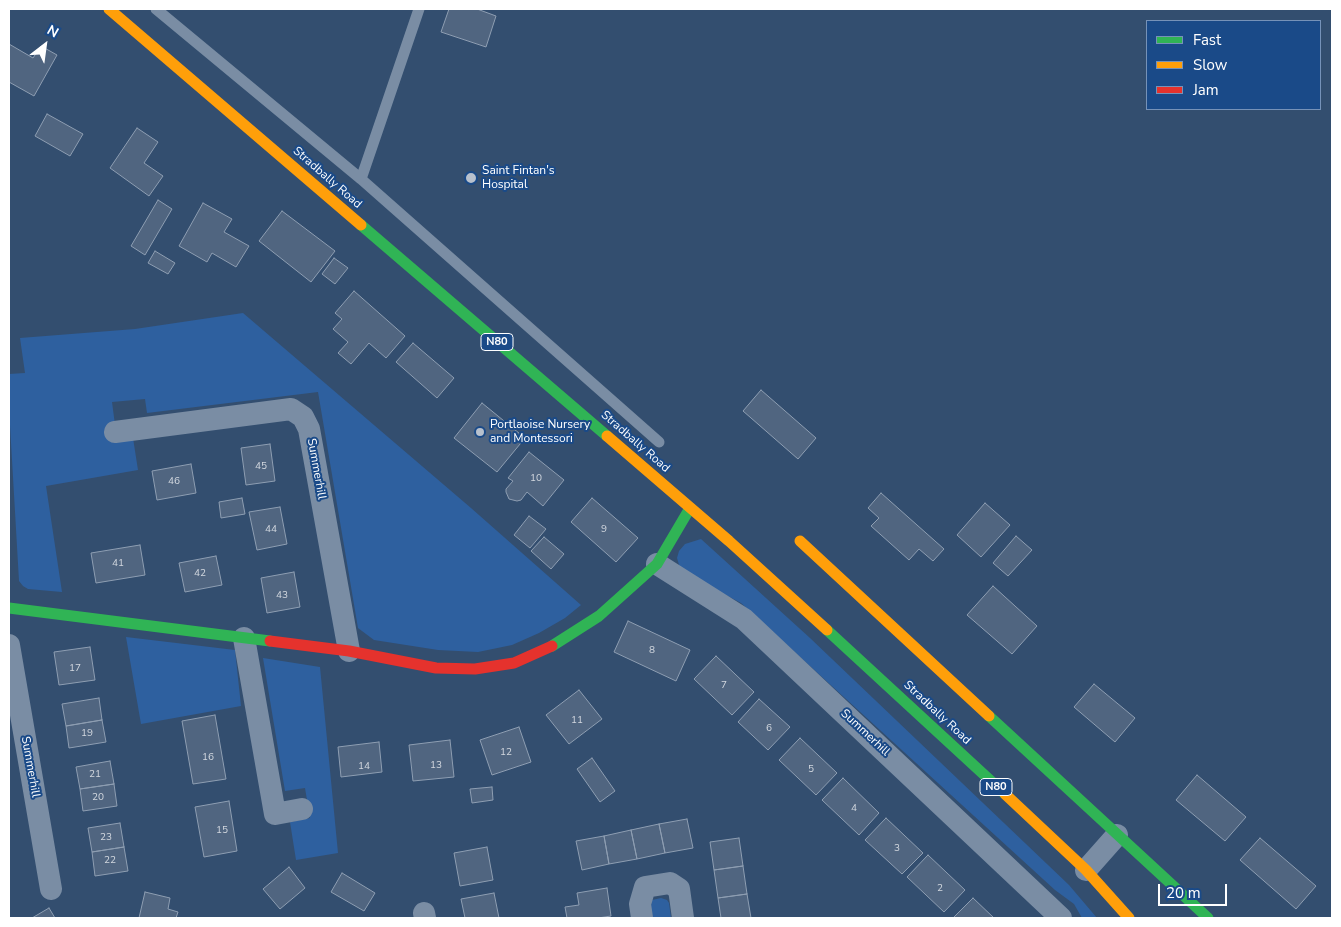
<!DOCTYPE html>
<style>
body{margin:0}
#map{position:relative;width:1341px;height:927px;overflow:hidden;background:#334e6f;font-family:"Nunito Sans",sans-serif}
canvas{display:block}
.frame{position:absolute;inset:0;border:10px solid #fff;pointer-events:none}
.legend{position:absolute;left:1146px;top:20px;width:175px;height:90px;box-sizing:border-box;background:#1a4a88;border:1px solid #7692b8;margin:0;padding:6px 9px;list-style:none;font-size:15px;color:#fff}
.legend li{display:flex;align-items:center;gap:10px;height:25px}
.legend b{width:25px;border:1px solid #7692b8}
.north{position:absolute;left:20px;top:20px;width:50px;height:50px;-webkit-text-stroke:4px #1a4a88;paint-order:stroke;rotate:30deg;font-size:14px;font-weight:700;line-height:20px;text-align:center;color:#fff}
.north::after{content:'';display:block;margin:auto;width:18px;height:22px;background:#fff;clip-path:polygon(50% 0,100% 100%,50% 72%,0 100%)}
.scale{position:absolute;left:1158px;top:884px;width:69px;height:22px;box-sizing:border-box;border:2px solid #fff;border-top:0;padding-left:6px;font-size:15px;line-height:18px;white-space:nowrap;color:#fff;-webkit-text-stroke:4px #1a4a88;paint-order:stroke}
</style>
<div id="map">
<canvas width="1341" height="927"></canvas>
<div class="frame"></div>
<ul class="legend">
<li><b style="height:6px;background:#30b455"></b>Fast</li>
<li><b style="height:6px;background:#ff9f0a"></b>Slow</li>
<li><b style="height:6px;background:#e5322d"></b>Jam</li>
</ul>
<div class="north">N</div>
<div class="scale">20 m</div>
</div>
<script>
const c = document.querySelector('canvas').getContext('2d');
c.lineJoin = 'round';
function fillPath(path, color) {
  c.fillStyle = color;
  c.fill(path, 'evenodd');
}
function toPath(rows) {
  const path = new Path2D();
  for (const r of rows) {
    path.moveTo(r[0], r[1]);
    for (let i = 2; i < r.length; i += 2) path.lineTo(r[i], r[i + 1]);
  }
  return path;
}
function trace(path, color, width, dash) {
  c.strokeStyle = color;
  c.lineWidth = width;
  c.lineCap = dash ? 'butt' : 'round';
  c.setLineDash(dash || []);
  c.stroke(path);
}
function write(font, color, halo, rows, align = 'center') {
  c.font = font + ' "Nunito Sans",sans-serif';
  c.lineWidth = 4;
  c.setLineDash([]);
  c.textBaseline = 'middle';
  c.strokeStyle = halo;
  c.fillStyle = color;
  for (const [text, x, y, turn = 0] of rows) {
    c.save();
    c.translate(x, y);
    c.rotate((+turn || 0) * Math.PI / 180);
    c.textAlign = isNaN(turn) ? turn : align;
    if (halo) c.strokeText(text, 0, 0);
    c.fillText(text, 0, 0);
    c.restore();
  }
}
fillPath(toPath([
 [243,313,471,508,581,605,565,618,539,633,512,645,478,652,438,650,374,640,358,628,318,392,147,413,145,399,112,402,117,440,133,438,138,470,46,486,62,592,28,589,23,586,19,581,9,408,9,374,25,373,20,338,135,329],
 [701,539,810,638,1069,885,1097,918,1082,918,1074,904,1055,890,741,603,686,574,680,568,677,558,679,551,685,544],
 [126,637,235,650,241,706,141,724],
 [263,658,320,667,338,853,296,860,290,822,310,818,305,788,285,791],
 [661,898,667,900,669,903,671,918,649,918,652,900]
]), '#2e609f');
const building = toPath([
 [449,9,477,9,496,16,486,47,441,32,449,9],
 [9,44,33,58,41,46,57,55,34,96,9,82,9,44],
 [47,114,83,134,70,156,35,136,47,114],
 [137,128,158,142,144,163,163,176,149,196,110,168,137,128],
 [158,200,172,209,145,255,131,246,158,200],
 [203,203,232,219,224,232,249,246,236,267,212,253,207,262,179,246,203,203],
 [282,211,335,251,311,282,259,241,282,211],
 [155,251,175,263,168,274,148,263,155,251],
 [334,258,348,268,335,284,322,274,334,258],
 [354,291,405,336,386,358,369,343,351,364,338,353,348,342,333,329,342,319,335,313,354,291],
 [413,343,454,378,437,398,396,362,413,343],
 [761,390,816,438,798,459,743,411,761,390],
 [482,403,525,438,497,472,454,438,482,403],
 [270,444,275,481,246,485,241,448,270,444],
 [529,452,564,480,543,506,527,492,521,500,517,501,509,499,506,492,506,489,513,481,508,478,529,452],
 [191,464,196,493,157,500,152,471,191,464],
 [881,493,944,549,933,561,919,549,909,560,871,526,879,518,868,508,881,493],
 [242,498,245,514,221,518,219,502,242,498],
 [592,498,638,538,616,562,571,522,592,498],
 [985,503,1010,525,981,557,957,535,985,503],
 [280,507,287,544,257,550,249,512,280,507],
 [529,516,546,529,530,548,514,535,529,516],
 [1016,536,1032,550,1008,576,993,563,1016,536],
 [544,537,564,554,551,569,531,551,544,537],
 [140,545,145,575,96,583,91,553,140,545],
 [216,556,222,585,185,592,179,563,216,556],
 [294,572,300,607,267,613,261,578,294,572],
 [993,586,1037,626,1012,654,967,615,993,586],
 [628,621,690,650,676,681,614,652,628,621],
 [90,647,95,680,59,685,54,652,90,647],
 [716,656,754,692,732,715,694,679,716,656],
 [1094,684,1135,718,1115,742,1074,707,1094,684],
 [579,690,602,719,569,744,546,715,579,690],
 [99,698,102,720,66,726,62,704,99,698],
 [759,699,790,727,768,750,738,722,759,699],
 [215,715,226,779,193,784,182,721,215,715],
 [102,720,106,742,69,748,66,726,102,720],
 [519,727,531,762,492,775,480,740,519,727],
 [800,738,837,773,816,795,779,760,800,738],
 [450,740,454,777,413,781,409,745,450,740],
 [379,742,382,772,341,777,338,747,379,742],
 [592,758,615,791,600,802,577,769,592,758],
 [110,761,114,784,80,789,76,767,110,761],
 [1197,775,1246,817,1225,841,1176,800,1197,775],
 [843,778,879,813,859,835,822,800,843,778],
 [114,784,117,806,83,811,80,789,114,784],
 [492,787,493,800,472,803,470,789,492,787],
 [229,801,237,851,204,857,195,807,229,801],
 [886,818,923,853,902,874,865,840,886,818],
 [687,819,693,848,665,853,659,824,687,819],
 [120,823,124,847,92,852,88,828,120,823],
 [659,824,665,853,637,859,631,830,659,824],
 [631,830,637,859,609,864,604,836,631,830],
 [604,836,609,864,582,870,576,841,604,836],
 [739,838,743,866,714,870,710,842,739,838],
 [1260,838,1316,886,1296,909,1240,860,1260,838],
 [124,847,128,871,95,876,92,852,124,847],
 [487,847,493,880,460,886,454,853,487,847],
 [928,855,965,890,944,912,907,877,928,855],
 [743,866,747,894,718,898,714,870,743,866],
 [289,867,305,888,280,909,263,889,289,867],
 [342,873,375,893,364,911,331,892,342,873],
 [607,888,611,916,598,918,567,918,565,907,579,905,577,893,607,888],
 [145,892,170,898,168,909,178,912,176,918,139,918,145,892],
 [494,893,499,918,465,918,461,899,494,893],
 [747,894,751,918,721,918,718,898,747,894],
 [973,898,994,918,953,918,973,898],
 [49,908,55,918,32,918,49,908]
]);
fillPath(building, '#506580');
trace(building, '#8e9eb2', 1);
trace(toPath([
 [156,9,361,179,419,9],
 [361,179,659,442]
]), '#7a8da4', 11);
trace(toPath([
 [115,432,291,409,303,417,309,429,349,651],
 [657,564,744,619,1061,918],
 [244,638,275,814,302,809],
 [9,645,51,889],
 [1086,870,1117,835],
 [424,913,425,918],
 [642,918,640,904,645,887,670,883,679,889,683,918]
]), '#7a8da4', 22);
trace(toPath([
 [361,225,607,436],
 [9,608,270,641],
 [827,630,1005,794],
 [552,646,599,616,657,564,690,508],
 [989,716,1208,918]
]), '#30b455', 11);
trace(toPath([
 [109,9,361,225],
 [607,436,729,541,827,630],
 [800,541,989,716],
 [1005,794,1086,870,1129,918]
]), '#ff9f0a', 11);
trace(toPath([
 [270,641,349,651,436,668,475,669,514,663,552,646]
]), '#e5322d', 11);
for (const [x, y, r, color] of [
 [471,178,6,"#b8c1cd"],
 [480,432,5,"#b8c1cd"]
]) {
  const dot = new Path2D();
  dot.arc(x, y, r, 0, 2 * Math.PI);
  c.fillStyle = color;
  c.fill(dot);
  trace(dot, '#1a4a88', 2);
}
write('10px', '#d3d8df', null, [
 ["45",261,467],
 ["10",536,479],
 ["46",174,482],
 ["44",271,530],
 ["9",604,530],
 ["41",118,564],
 ["42",200,574],
 ["43",282,596],
 ["8",652,651],
 ["17",75,669],
 ["7",724,686],
 ["11",577,721],
 ["6",769,729],
 ["19",87,734],
 ["12",506,753],
 ["16",208,758],
 ["13",436,766],
 ["14",364,767],
 ["5",811,770],
 ["21",95,775],
 ["20",98,798],
 ["4",854,809],
 ["15",222,831],
 ["23",106,838],
 ["3",897,849],
 ["22",110,861],
 ["2",940,889]
]);
for (const [x, y, w] of [
 [497,342,32],
 [996,787,32]
]) {
  const box = new Path2D();
  box.roundRect(x - w / 2, y - 8.5, w, 17, 4);
  c.fillStyle = '#1a4a88';
  c.fill(box);
  trace(box, '#fff', 1);
}
write('bold 11px', '#fff', null, [
 ["N80",497,342],
 ["N80",996,787]
]);
write('12px', '#fff', '#1a4a88', [
 ["Saint Fintan's",482,171],
 ["Hospital",482,185],
 ["Portlaoise Nursery",490,425],
 ["and Montessori",490,439]
], 'left');
write('12px', '#fff', '#1a4a88', [
 ["Stradbally Road",327,178,41],
 ["Stradbally Road",635,442,41],
 ["Summerhill",316,469,80],
 ["Stradbally Road",937,713,43],
 ["Summerhill",865,733,43],
 ["Summerhill",30,767,80]
]);
</script>
